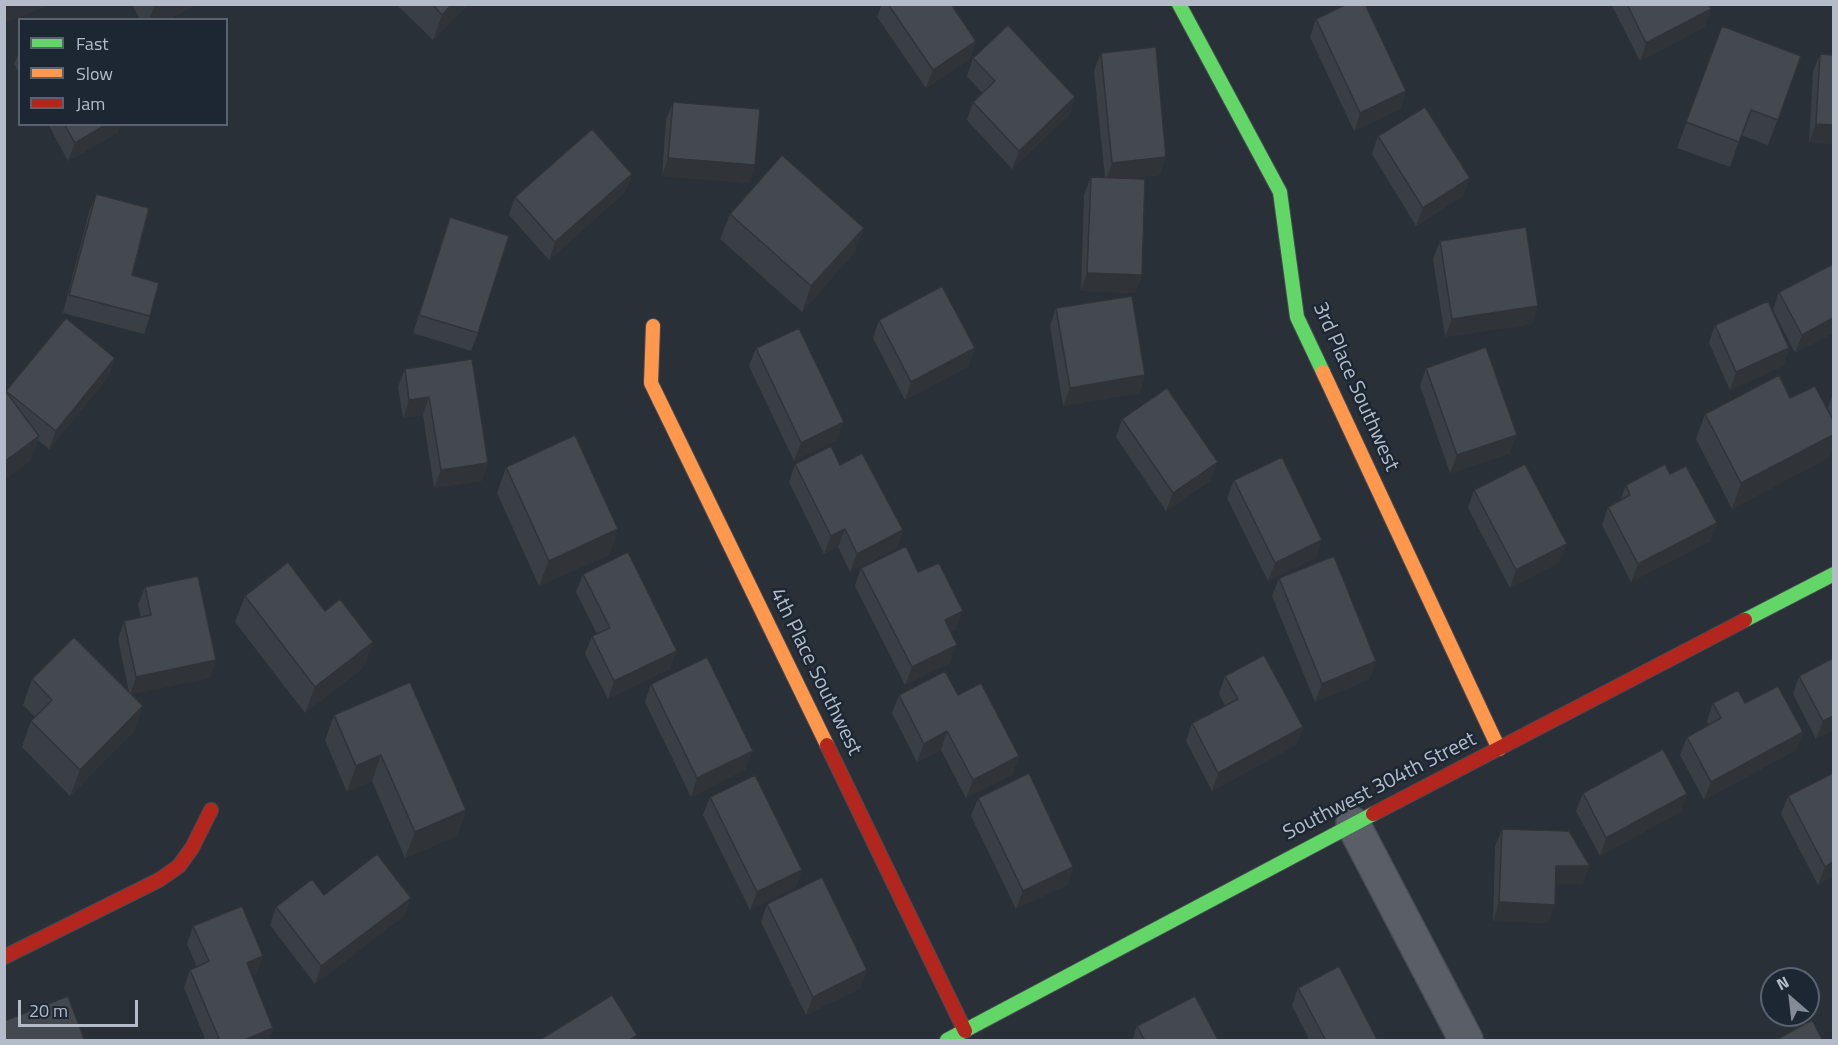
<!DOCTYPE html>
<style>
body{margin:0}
#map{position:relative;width:1838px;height:1045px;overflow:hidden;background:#2a3038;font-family:"Titillium Web",sans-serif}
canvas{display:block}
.frame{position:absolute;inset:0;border:6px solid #b4bcc9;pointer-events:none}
.legend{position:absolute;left:18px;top:18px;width:210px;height:108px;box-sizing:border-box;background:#1d2633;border:2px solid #59626f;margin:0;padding:8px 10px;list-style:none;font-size:18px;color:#b4bcc9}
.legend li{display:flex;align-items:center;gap:12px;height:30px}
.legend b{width:30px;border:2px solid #59626f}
.north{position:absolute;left:1760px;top:967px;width:60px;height:60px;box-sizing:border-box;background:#1d2633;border:2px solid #59626f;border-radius:50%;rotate:332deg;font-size:16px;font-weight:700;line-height:24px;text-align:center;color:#b4bcc9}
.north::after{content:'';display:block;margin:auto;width:21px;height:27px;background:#848b96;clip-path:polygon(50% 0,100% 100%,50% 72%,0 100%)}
.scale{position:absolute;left:18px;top:1000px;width:120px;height:27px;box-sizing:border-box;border:3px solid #b4bcc9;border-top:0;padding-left:8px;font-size:18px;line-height:21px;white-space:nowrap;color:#b4bcc9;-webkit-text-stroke:4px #1d2633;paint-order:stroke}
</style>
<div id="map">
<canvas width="1838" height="1045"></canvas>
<div class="frame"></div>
<ul class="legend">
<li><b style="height:8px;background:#63d668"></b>Fast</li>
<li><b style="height:8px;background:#ff974d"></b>Slow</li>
<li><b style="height:8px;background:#b3261e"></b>Jam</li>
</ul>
<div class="north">N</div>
<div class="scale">20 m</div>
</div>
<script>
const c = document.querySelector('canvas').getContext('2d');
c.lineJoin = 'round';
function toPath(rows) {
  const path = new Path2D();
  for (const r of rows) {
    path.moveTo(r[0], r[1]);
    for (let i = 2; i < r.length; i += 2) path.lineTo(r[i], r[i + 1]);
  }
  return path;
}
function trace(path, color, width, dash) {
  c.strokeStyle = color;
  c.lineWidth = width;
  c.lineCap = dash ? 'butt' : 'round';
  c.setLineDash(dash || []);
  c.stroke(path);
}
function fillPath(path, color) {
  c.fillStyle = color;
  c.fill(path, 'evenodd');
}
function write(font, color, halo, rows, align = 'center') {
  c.font = font + ' "Titillium Web",sans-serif';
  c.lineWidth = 5;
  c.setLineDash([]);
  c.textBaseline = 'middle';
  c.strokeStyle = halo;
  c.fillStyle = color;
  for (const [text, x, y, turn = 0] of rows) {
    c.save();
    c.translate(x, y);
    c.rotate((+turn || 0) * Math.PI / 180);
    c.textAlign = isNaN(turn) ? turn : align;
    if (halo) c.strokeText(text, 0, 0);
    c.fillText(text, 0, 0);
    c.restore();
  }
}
const street = toPath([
 [1353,824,1466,1040]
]);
const fast = toPath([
 [1179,4,1280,192,1297,317,1323,372],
 [1745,620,1834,574],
 [947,1040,1373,814]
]);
const slow = toPath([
 [653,326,651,383,827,745],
 [1323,372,1499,749]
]);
const jam = toPath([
 [827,745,965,1031],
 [1373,814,1745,620],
 [4,957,159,880,179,866,192,848,211,810]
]);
trace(street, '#484c53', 36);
trace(fast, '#484c53', 16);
trace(slow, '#484c53', 16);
trace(jam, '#484c53', 16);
trace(street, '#5a5e66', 33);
trace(fast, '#63d668', 14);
trace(slow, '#ff974d', 14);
trace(jam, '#b3261e', 14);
fillPath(toPath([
 [132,4,197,4,168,20,140,20],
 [396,4,468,4,433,40],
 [882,4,951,4,976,41,970,59,926,88,877,17],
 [1611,4,1709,4,1705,27,1640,61],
 [1316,19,1406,91,1400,109,1354,131,1310,37],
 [1722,26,1801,56,1768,145,1741,135,1730,167,1677,148],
 [20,50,20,74,14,64],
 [1101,53,1160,175,1129,178,1142,275,1135,293,1081,291,1084,195,1091,177,1105,177,1094,71],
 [1820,54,1833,55,1833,144,1809,142,1813,72],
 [973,58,1075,97,1069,115,1012,169,967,120,973,102,982,93,967,76],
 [673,102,749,183,662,176,666,120],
 [48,124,120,124,117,133,68,161],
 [1378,136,1470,178,1463,196,1416,226,1372,154],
 [632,174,625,192,549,260,509,215,515,197],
 [96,194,150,316,144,334,63,313,89,212],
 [730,214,864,228,854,253,802,312,720,239],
 [450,217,478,333,471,351,413,333],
 [1440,241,1532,324,1445,337,1433,259],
 [1833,264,1833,333,1795,353,1773,310,1779,292],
 [1056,308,1145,375,1139,393,1063,406,1050,326],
 [879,320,975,348,968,367,905,400,873,338],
 [1715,325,1789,348,1783,366,1730,390,1709,343],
 [756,348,837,440,794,461,749,366],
 [115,358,109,376,49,449,38,440,30,461,4,480,4,389,6,391],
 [472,359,482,481,434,488,423,415,403,418,398,387,405,369],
 [1426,368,1510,453,1450,473,1420,386],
 [1833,393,1833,419,1828,408],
 [1790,398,1830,457,1732,509,1696,439,1705,414],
 [1122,419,1211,480,1166,511,1116,437],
 [795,464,840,465,903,530,897,548,850,572,838,547,824,554,789,482],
 [506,467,618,529,609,555,539,586,497,493],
 [1670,474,1717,523,1710,541,1631,582,1602,525,1608,507,1620,501,1626,485],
 [1234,480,1316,558,1268,581,1227,498],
 [1474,490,1560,562,1510,588,1468,508],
 [861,568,918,572,956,629,950,632,950,663,905,685,855,586],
 [583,574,670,669,608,699,585,654,592,636,597,634,576,592],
 [1279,578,1370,679,1315,702,1272,596],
 [145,587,216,660,210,678,132,694,143,706,134,731,70,796,22,747,31,721,35,717,23,705,32,679,129,692,118,639,124,621,141,617,138,605],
 [245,596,373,642,363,668,305,713,235,622],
 [1225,676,1303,727,1296,745,1212,791,1186,741,1192,723,1225,706,1219,694],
 [1799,676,1833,730,1816,739,1793,694],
 [651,684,746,769,691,797,645,702],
 [899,695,958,695,1013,774,966,798,941,750,917,762,892,713],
 [1713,703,1745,703,1803,732,1796,750,1704,800,1680,755,1687,737,1709,725,1707,721],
 [334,715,466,810,457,836,405,858,372,781,347,792,325,740],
 [1833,773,1833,876,1818,885,1781,814,1788,796],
 [1583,793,1687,794,1680,812,1600,856,1576,811],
 [710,797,802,870,795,888,750,910,703,815],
 [978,798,1073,867,1067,885,1016,909,971,816],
 [1502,829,1583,884,1555,884,1548,923,1493,921,1495,847],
 [324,895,411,898,404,916,315,984,270,925,276,907],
 [767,904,861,988,806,1015,761,922],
 [193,926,263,956,256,974,252,976,273,1028,268,1041,206,1041,184,988,190,970,197,967,187,944],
 [1298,988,1378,1041,1310,1041,1292,1006],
 [1137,1026,1218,1041,1132,1041]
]), '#3a3f45');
fillPath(toPath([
 [4,4,51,4,4,24],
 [156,4,197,4,168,20,149,20,155,5],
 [452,4,468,4,433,40,442,15],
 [1711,9,1705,27,1640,61,1646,43],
 [976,41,970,59,926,88,933,70],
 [1406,91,1400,109,1354,131,1360,113],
 [1075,97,1069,115,1012,169,1019,151],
 [107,124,120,124,117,133,68,161,75,143],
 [1816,124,1833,125,1833,144,1809,142],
 [1166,157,1160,175,1106,181,1112,163],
 [668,158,755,165,749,183,662,176],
 [632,174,625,192,549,260,555,242],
 [1470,178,1463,196,1416,226,1423,208],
 [864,228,854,253,802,312,811,286],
 [1087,273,1142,275,1135,293,1081,291],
 [1538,306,1532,324,1445,337,1452,319],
 [1833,318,1833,333,1795,353,1802,335],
 [975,348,968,367,905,400,911,382],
 [1789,348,1783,366,1730,390,1736,372],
 [115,358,109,376,49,449,56,431],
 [1145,375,1139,393,1063,406,1070,388],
 [429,397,423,415,403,418,409,400],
 [844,422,837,440,794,461,801,443],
 [1517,435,1510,453,1450,473,1457,455],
 [1833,435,1833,448,1830,457,1732,509,1741,483],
 [39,436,30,461,4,480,4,462],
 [1218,462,1211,480,1166,511,1173,493],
 [488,463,482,481,434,488,441,470],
 [1717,523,1710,541,1631,582,1638,564],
 [618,529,609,555,539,586,549,561],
 [845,529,838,547,824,554,831,536],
 [903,530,897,548,850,572,857,554],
 [1322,540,1316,558,1268,581,1275,563],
 [1567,544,1560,562,1510,588,1516,570],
 [963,611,956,629,938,638,945,620],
 [373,642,363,668,305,713,315,687],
 [957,645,950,663,905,685,912,667],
 [677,651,670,669,608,699,614,681],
 [216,660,210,678,130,695,136,677],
 [1376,661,1370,679,1315,702,1322,684],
 [143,706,134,731,70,796,80,770],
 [1833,716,1833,730,1816,739,1823,721],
 [1303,727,1296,745,1212,791,1218,773],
 [947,731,941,750,917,762,924,744],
 [1803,732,1796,750,1704,800,1711,782],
 [753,751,746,769,691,797,697,778],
 [381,755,372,781,347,792,356,766],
 [1019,756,1013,774,966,798,973,780],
 [1687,794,1680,812,1600,856,1606,838],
 [466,810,457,836,405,858,415,832],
 [1833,862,1833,876,1818,885,1825,867],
 [1556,866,1590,866,1583,884,1549,884],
 [1073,867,1067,885,1016,909,1023,891],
 [802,870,795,888,750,910,757,892],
 [411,898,404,916,315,984,321,966],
 [1499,902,1555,905,1548,923,1493,921],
 [263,956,256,974,240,981,247,963],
 [867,970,861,988,806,1015,813,997],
 [273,1028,268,1041,242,1041],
 [637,1035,635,1041,628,1041]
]), '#303338');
const building = toPath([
 [432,4,452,4,442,15,432,4],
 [888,4,951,4,976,41,933,70,888,4],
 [1347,4,1365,4,1406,91,1360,113,1316,19,1347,4],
 [1627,4,1709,4,1711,9,1646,43,1627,4],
 [1008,25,1075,97,1019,151,973,102,995,81,973,58,1008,25],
 [1722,26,1801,56,1778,120,1751,110,1739,142,1686,122,1722,26],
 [1156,47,1166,157,1112,163,1101,53,1156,47],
 [1820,54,1833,55,1833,125,1816,124,1820,54],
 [673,102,760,109,755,165,668,158,673,102],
 [1425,107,1470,178,1423,208,1378,136,1425,107],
 [64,124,107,124,75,143,64,124],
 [592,129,632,174,555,242,515,197,592,129],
 [782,155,864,228,811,286,730,214,782,155],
 [1091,177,1145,179,1142,275,1087,273,1091,177],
 [96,194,149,208,132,275,159,283,150,316,69,295,96,194],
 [450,217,509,236,478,333,419,315,450,217],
 [1526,227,1538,306,1452,319,1440,241,1526,227],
 [1833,264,1833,318,1802,335,1779,292,1833,264],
 [942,286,975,348,911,382,879,320,942,286],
 [1132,296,1145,375,1070,388,1056,308,1132,296],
 [1768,301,1789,348,1736,372,1715,325,1768,301],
 [66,318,115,358,56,431,6,391,66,318],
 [799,328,844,422,801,443,756,348,799,328],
 [1486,347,1517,435,1457,455,1426,368,1486,347],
 [472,359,488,463,441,470,429,397,409,400,405,369,472,359],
 [1779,375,1790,398,1815,386,1833,420,1833,435,1741,483,1705,414,1779,375],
 [1167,388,1218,462,1173,493,1122,419,1167,388],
 [4,389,39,436,4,462,4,389],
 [575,435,618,529,549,561,506,467,575,435],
 [831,446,840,465,862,453,903,530,857,554,845,529,831,536,795,464,831,446],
 [1282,457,1322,540,1275,563,1234,480,1282,457],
 [1525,464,1567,544,1516,570,1474,490,1525,464],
 [1665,464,1670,474,1686,466,1717,523,1638,564,1608,507,1630,495,1626,485,1665,464],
 [906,546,918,572,939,563,963,611,945,620,957,645,912,667,861,568,906,546],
 [628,552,677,651,614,681,592,636,610,628,583,574,628,552],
 [1334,556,1376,661,1322,684,1279,578,1334,556],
 [288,562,325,611,340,599,373,642,315,687,245,596,288,562],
 [198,576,216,660,136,677,124,621,151,615,145,587,198,576],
 [74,637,143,706,80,770,31,721,52,700,32,679,74,637],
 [1264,655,1303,727,1218,773,1192,723,1238,699,1225,676,1264,655],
 [707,657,753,751,697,778,651,684,707,657],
 [1833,658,1833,716,1823,721,1799,676,1833,658],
 [945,671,958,695,981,683,1019,756,973,780,947,731,924,744,899,695,945,671],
 [410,682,466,810,415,832,381,755,356,766,334,715,410,682],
 [1778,686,1803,732,1711,782,1687,737,1721,718,1713,703,1738,690,1745,703,1778,686],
 [1663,749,1687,794,1606,838,1583,793,1663,749],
 [1029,773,1073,867,1023,891,978,798,1029,773],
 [1833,773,1833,862,1825,867,1788,796,1833,773],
 [755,775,802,870,757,892,710,797,755,775],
 [1502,829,1569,831,1590,866,1556,866,1555,905,1499,902,1502,829],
 [377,854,411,898,321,966,276,907,312,879,324,895,377,854],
 [822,877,867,970,813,997,767,904,822,877],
 [242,906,263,956,247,963,273,1028,242,1041,220,1041,190,970,209,961,193,926,242,906],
 [1339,966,1378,1041,1326,1041,1298,988,1339,966],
 [612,995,637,1035,628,1041,538,1041,612,995],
 [68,996,85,1041,4,1041,4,1021,68,996],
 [1195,996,1218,1040,1145,1041,1137,1026,1195,996],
 [1812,1020,1823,1041,1774,1041,1812,1020]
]);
fillPath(building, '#444950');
trace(building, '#303338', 1.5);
write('21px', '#b4bcc9', '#1d2633', [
 ["3rd Place Southwest",1355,387,66],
 ["4th Place Southwest",815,672,64],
 ["Southwest 304th Street",1380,787,-27]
]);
</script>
